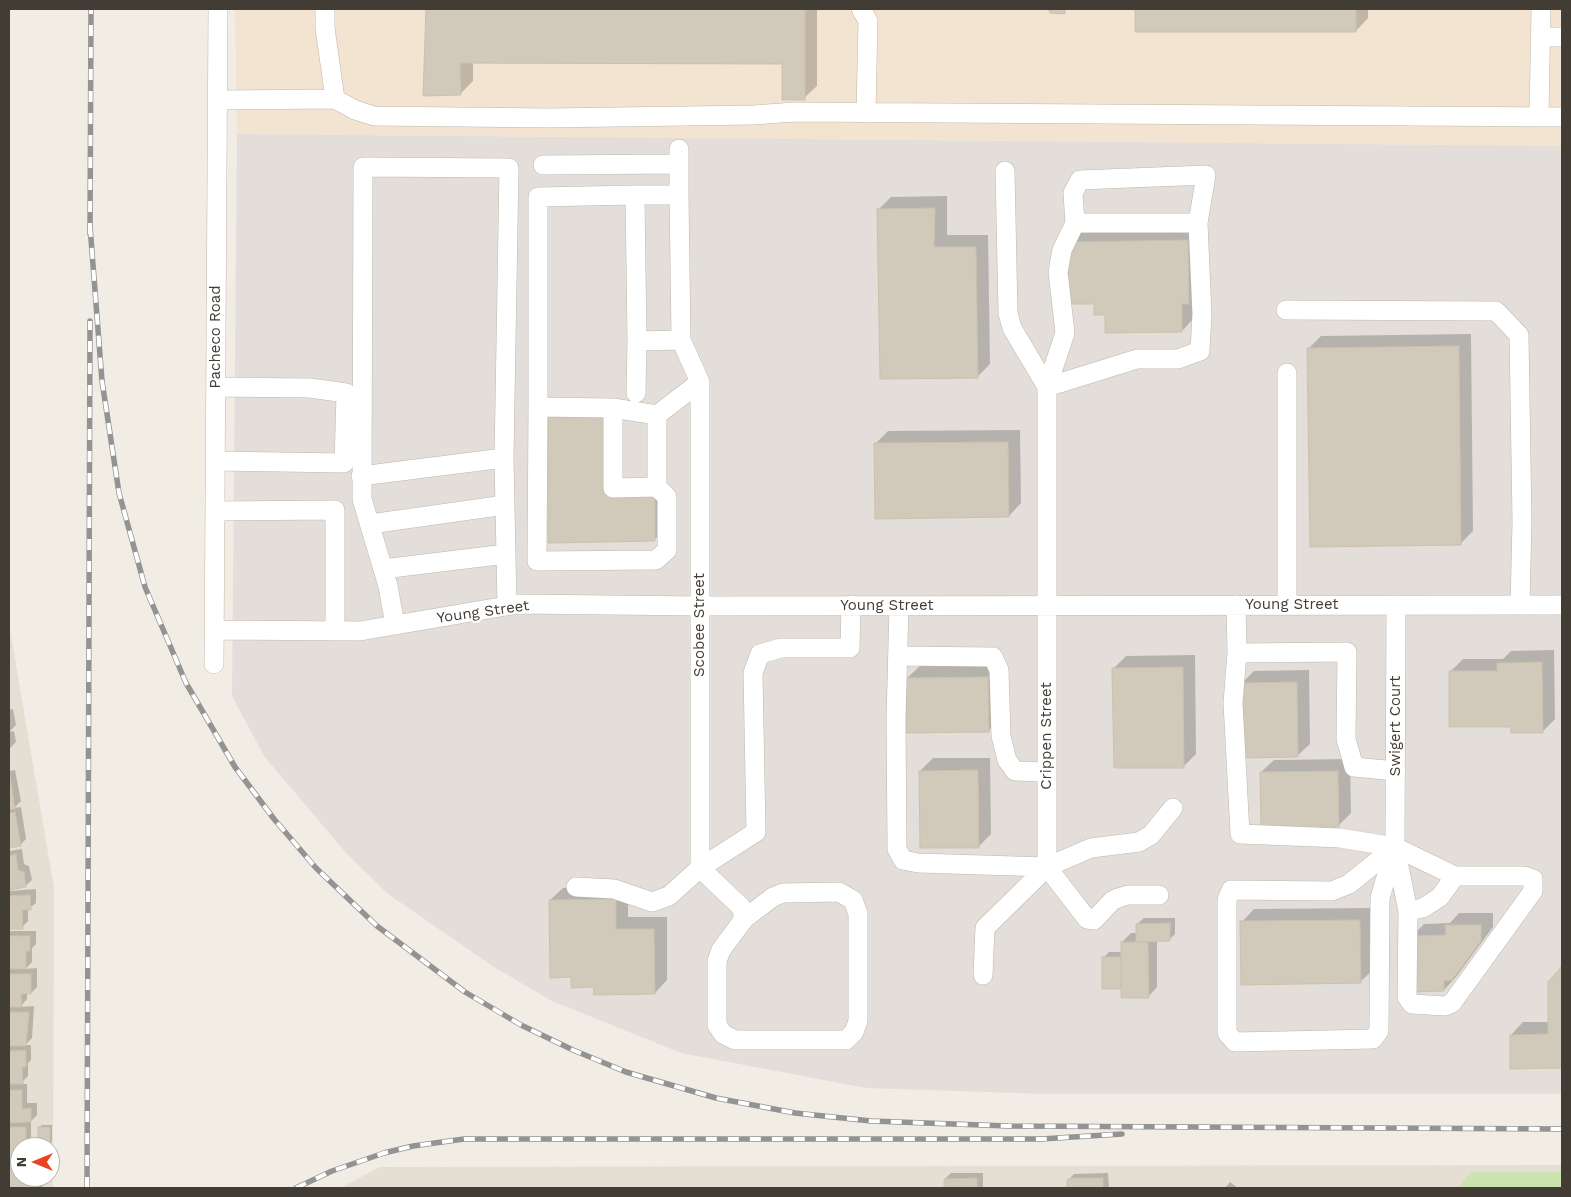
<!DOCTYPE html>
<style>
body{margin:0}
#map{position:relative;width:1571px;height:1197px;overflow:hidden;background:#f1ede4;font-family:"Work Sans",sans-serif}
canvas{display:block}
.frame{position:absolute;inset:0;border:10px solid #423d34;pointer-events:none}
.north{position:absolute;left:10px;top:1137px;width:50px;height:50px;box-sizing:border-box;background:#fff;border:1px solid #b3b1ae;border-radius:50%;rotate:270deg;font-size:14px;font-weight:700;line-height:20px;text-align:center;color:#423d34}
.north::after{content:'';display:block;margin:auto;width:18px;height:22px;background:#eb4320;clip-path:polygon(50% 0,100% 100%,50% 72%,0 100%)}
</style>
<div id="map">
<canvas width="1571" height="1197"></canvas>
<div class="frame"></div>
<div class="north">N</div>
</div>
<script>
const c = document.querySelector('canvas').getContext('2d');
c.lineJoin = 'round';
function fillPath(path, color) {
  c.fillStyle = color;
  c.fill(path, 'evenodd');
}
function toPath(rows) {
  const path = new Path2D();
  for (const r of rows) {
    path.moveTo(r[0], r[1]);
    for (let i = 2; i < r.length; i += 2) path.lineTo(r[i], r[i + 1]);
  }
  return path;
}
function trace(path, color, width, dash) {
  c.strokeStyle = color;
  c.lineWidth = width;
  c.lineCap = dash ? 'butt' : 'round';
  c.setLineDash(dash || []);
  c.stroke(path);
}
function write(font, color, halo, rows, align = 'center') {
  c.font = font + ' "Work Sans",sans-serif';
  c.lineWidth = 4;
  c.setLineDash([]);
  c.textBaseline = 'middle';
  c.strokeStyle = halo;
  c.fillStyle = color;
  for (const [text, x, y, turn = 0] of rows) {
    c.save();
    c.translate(x, y);
    c.rotate((+turn || 0) * Math.PI / 180);
    c.textAlign = isNaN(turn) ? turn : align;
    if (halo) c.strokeText(text, 0, 0);
    c.fillText(text, 0, 0);
    c.restore();
  }
}
fillPath(toPath([
 [9,624,54,888,53,1188,9,1188],
 [20,1147,50,1147,50,1177,20,1177],
 [1562,1165,1562,1188,340,1188,380,1167]
]), '#e4dfd2');
fillPath(toPath([
 [235,9,1562,9,1562,146,237,134]
]), '#f2e4d0');
fillPath(toPath([
 [237,134,1562,146,1562,1094,1046,1094,866,1088,681,1053,552,1001,494,967,388,894,346,853,264,756,232,696]
]), '#e3ded9');
fillPath(toPath([
 [1471,1172,1562,1172,1562,1188,1458,1188]
]), '#cae3af');
fillPath(toPath([
 [427,9,817,9,817,86,804,98,783,63,473,62,473,81,460,94,425,94],
 [1136,9,1368,9,1368,18,1356,31,1137,30],
 [947,196,947,235,988,235,990,364,977,377,878,210,891,197],
 [1200,228,1194,318,1182,331,1106,313,1095,303,1070,242,1082,229],
 [1471,334,1473,531,1460,544,1309,348,1321,336],
 [562,405,622,483,667,482,667,527,654,540,549,417],
 [1020,430,1021,503,1009,516,875,444,888,431],
 [1554,650,1555,719,1542,732,1512,725,1450,672,1463,659,1503,659,1511,651],
 [1195,655,1196,754,1184,766,1114,668,1126,656],
 [1001,665,1001,718,989,730,907,678,920,666],
 [1309,670,1310,744,1297,756,1242,683,1254,671],
 [13,709,16,725,9,732,9,710],
 [14,731,16,742,9,749,9,732],
 [933,758,990,758,991,834,979,846,920,771],
 [1350,759,1351,813,1338,826,1261,772,1274,760],
 [15,770,21,801,14,808,21,807,26,839,20,845,9,847,9,771],
 [22,849,24,864,29,866,32,880,25,886,9,888,9,851],
 [628,887,628,917,667,917,667,980,655,993,595,986,573,976,550,900,563,888],
 [36,889,36,903,28,909,28,921,22,927,9,928,9,891],
 [1372,908,1373,970,1360,982,1242,922,1254,909],
 [1459,913,1493,913,1493,927,1456,977,1444,990,1412,936,1424,924,1450,923],
 [1144,918,1175,918,1175,934,1169,940,1157,940,1157,987,1148,997,1122,987,1103,958,1109,952,1122,952,1122,942,1131,933,1138,933,1137,924],
 [11,931,36,931,36,944,32,948,32,962,25,969,37,968,37,987,31,993,27,993,27,999,20,1007,34,1006,32,1038,25,1045,31,1045,31,1060,28,1063,28,1076,20,1084,27,1084,27,1103,37,1103,37,1115,31,1121,31,1141,28,1147,20,1147,20,1177,43,1177,43,1188,9,1188,9,1166,16,1159,9,1159,9,1009,12,1005,9,1006,9,933],
 [1562,968,1562,1067,1511,1068,1511,1035,1523,1022,1550,1022,1549,983],
 [42,1125,52,1125,52,1141,50,1144,39,1128],
 [951,1173,983,1173,983,1186,981,1188,945,1188,945,1179],
 [1108,1173,1109,1188,1068,1188,1068,1180,1074,1174],
 [1230,1182,1238,1188,1225,1188]
]), '#0003');
const building = toPath([
 [426,9,805,9,805,100,782,100,782,64,460,63,461,95,423,96,426,9],
 [1048,9,1065,9,1065,14,1050,13,1048,9],
 [1135,9,1356,9,1356,32,1135,32,1135,9],
 [935,208,934,247,976,247,978,378,880,379,877,209,935,208],
 [1188,240,1189,304,1182,304,1182,332,1105,333,1105,315,1094,315,1094,304,1069,304,1068,242,1188,240],
 [1459,346,1461,545,1310,547,1307,348,1459,346],
 [608,414,610,495,655,494,655,541,548,543,548,417,608,414],
 [1008,442,1009,517,875,519,874,443,1008,442],
 [1542,662,1543,733,1511,733,1511,727,1449,727,1449,671,1497,671,1497,663,1542,662],
 [1183,667,1184,768,1114,768,1112,668,1183,667],
 [988,677,989,732,906,733,906,678,988,677],
 [1297,682,1298,757,1241,758,1240,683,1297,682],
 [978,770,979,848,920,848,919,771,978,770],
 [1338,771,1339,827,1261,828,1260,772,1338,771],
 [10,775,15,809,9,810,9,776,10,775],
 [15,812,21,846,9,848,9,813,15,812],
 [16,854,18,870,24,872,26,887,9,890,9,856,16,854],
 [30,895,31,910,22,910,23,929,9,929,9,896,30,895],
 [616,899,616,929,654,929,655,994,593,995,594,987,571,988,571,977,550,978,549,900,616,899],
 [1360,920,1361,983,1241,985,1240,921,1360,920],
 [1170,923,1170,941,1136,942,1136,924,1170,923],
 [1445,925,1481,925,1481,941,1452,980,1444,981,1444,991,1411,992,1410,936,1446,935,1445,925],
 [9,936,30,936,30,951,26,951,26,969,9,969,9,936],
 [1121,942,1148,942,1149,998,1121,998,1121,942],
 [1102,957,1121,957,1121,989,1102,989,1102,957],
 [1562,966,1562,1068,1510,1069,1510,1035,1548,1034,1548,982,1562,966],
 [9,974,31,974,31,994,21,994,22,1007,9,1007,9,974],
 [9,1012,29,1012,26,1046,9,1046,9,1012],
 [26,1050,26,1067,22,1067,23,1084,9,1084,9,1051,26,1050],
 [9,1090,22,1090,22,1109,31,1108,31,1122,9,1123,9,1090],
 [9,1127,26,1127,26,1147,20,1147,20,1161,9,1161,9,1127],
 [38,1127,50,1127,50,1145,38,1145,38,1127],
 [9,1166,20,1166,20,1177,37,1177,37,1188,9,1188,9,1166],
 [977,1178,977,1188,944,1188,944,1179,977,1178],
 [1071,1178,1103,1178,1103,1188,1067,1188,1067,1180,1071,1178]
]);
fillPath(building, '#d1c9ba');
trace(building, '#ccc1ae', 1);
const minor = toPath([
 [861,9,868,21,866,113],
 [1541,37,1562,37],
 [335,99,355,110,374,116,548,118,754,115,794,112,1562,117],
 [218,100,335,99,325,28,325,9],
 [1539,117,1541,9],
 [679,149,679,195],
 [543,165,679,164],
 [1005,171,1008,313,1012,328,1047,387],
 [1075,223,1073,193,1080,180,1206,175,1198,223],
 [1286,310,1496,311,1519,335,1522,522,1520,605],
 [681,340,679,195,635,195,637,341,681,340,700,382,700,868],
 [1287,373,1287,605],
 [1047,387,1137,359,1178,359,1200,351,1202,314,1198,223,1075,223,1062,250,1058,272,1065,333,1047,387,1047,867],
 [636,393,637,341],
 [538,407,538,197,635,195],
 [613,408,613,488,657,487],
 [657,415,657,487,667,497,667,550,656,560,537,561,538,407,613,408,657,415,700,382],
 [215,461,344,463,346,393,310,388,216,387],
 [361,476,504,458],
 [215,511,335,510,335,631],
 [370,524,505,505],
 [383,569,506,554],
 [1236,605,1237,653,1347,652,1346,739,1354,767,1396,771],
 [899,606,896,719,897,849,903,860,918,863,1047,867,1087,919,1094,920,1112,901,1118,898,1128,895,1159,895],
 [395,625,388,586,362,499,363,167,509,168,504,458,507,605],
 [214,630,360,631,518,604,700,606,1562,605],
 [1237,653,1233,703,1240,834,1340,838,1395,847],
 [898,656,993,657,999,670,1001,736,1007,760,1015,771,1047,772],
 [214,664,218,9],
 [1395,847,1349,884,1332,891,1231,890,1227,900,1227,1033,1235,1042,1373,1039,1379,1031,1380,898,1395,847,1396,605],
 [700,868,741,907,744,919,721,950,717,961,717,1025,723,1034,735,1040,846,1040,854,1032,858,1021,858,914,853,900,839,892,783,893,773,897,744,919],
 [576,887,614,889,652,902,669,896,700,868,756,832,753,673,760,654,781,648,850,648,851,605],
 [1408,911,1423,908,1440,897,1455,876,1395,847,1408,911,1407,997,1412,1004,1445,1006,1452,1003,1533,891,1533,879,1524,876,1455,876],
 [983,975,985,928,1047,867,1091,848,1139,842,1151,835,1173,808]
]);
trace(minor, '#beb8aa', 20);
trace(minor, '#fff', 19);
const rail = toPath([
 [90,226,102,381,119,493,145,587,186,683,235,767,274,819,316,868,377,926,465,992,521,1025,573,1050,626,1072,716,1098,795,1113,871,1121,1008,1126,1562,1129],
 [90,234,91,9],
 [87,1188,90,321],
 [296,1188,332,1171,384,1153,413,1146,464,1139,1041,1139,1122,1134]
]);
trace(rail, '#939393', 5.5);
trace(rail, '#fff', 4, [11]);
write('15px', '#423d34', '#fff', [
 ["Pacheco Road",216,337,-90],
 ["Young Street",1292,605],
 ["Young Street",887,606],
 ["Young Street",483,612,-8],
 ["Scobee Street",700,625,-90],
 ["Swigert Court",1396,726,-90],
 ["Crippen Street",1047,736,-90]
]);
</script>
